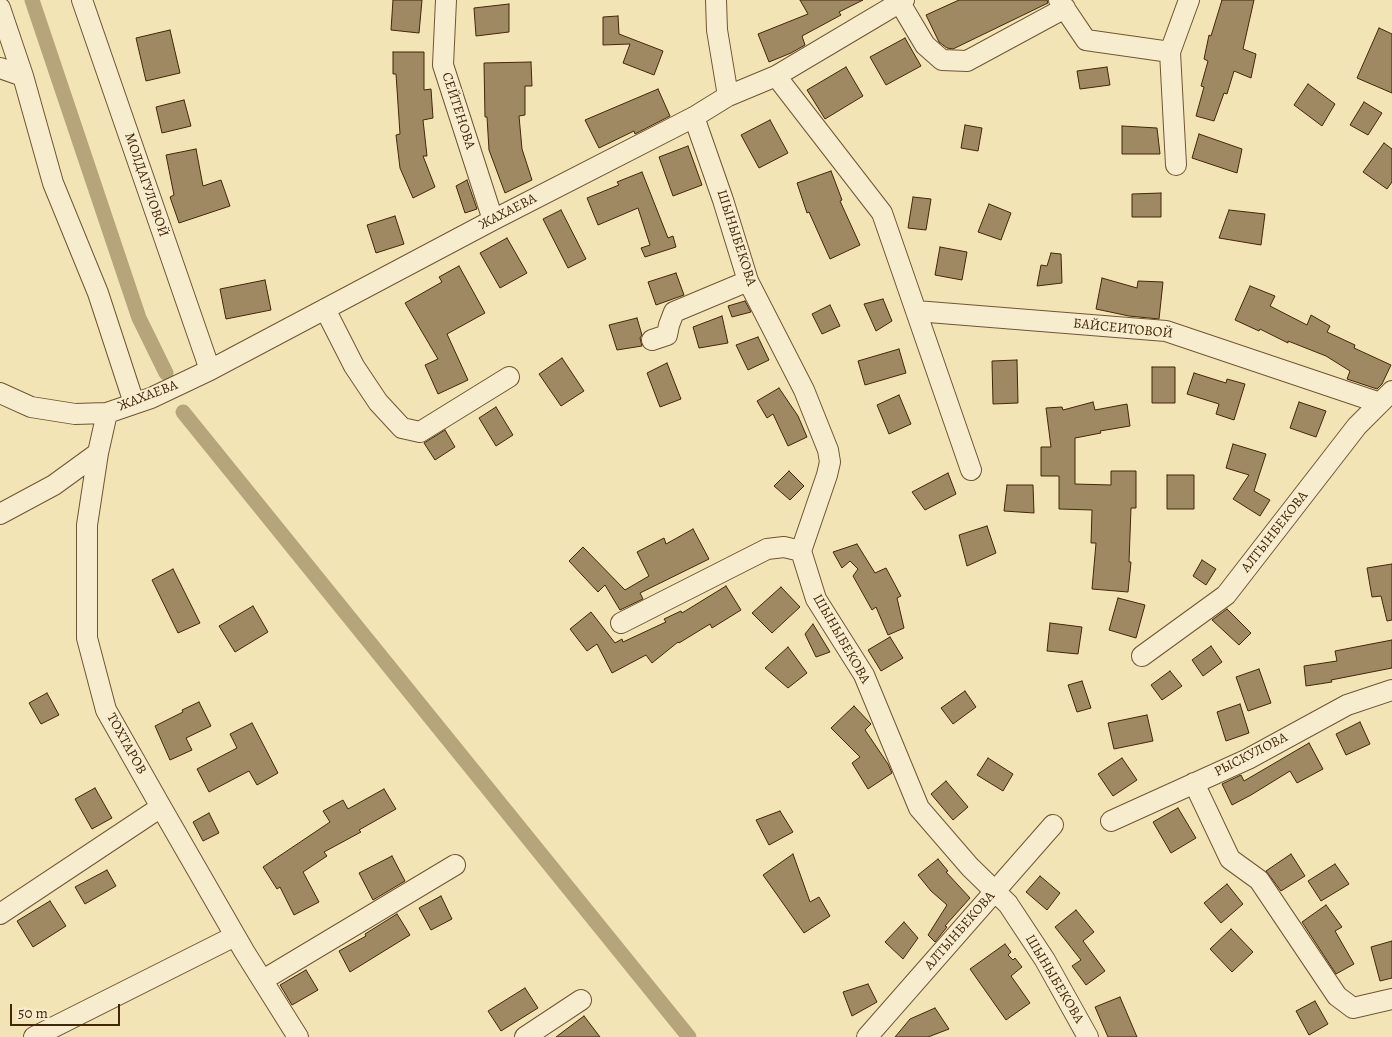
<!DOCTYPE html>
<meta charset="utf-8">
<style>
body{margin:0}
#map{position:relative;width:1392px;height:1037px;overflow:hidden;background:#f2e4b4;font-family:Alegreya,serif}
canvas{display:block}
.scale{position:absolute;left:10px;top:1004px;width:110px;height:22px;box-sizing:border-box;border:2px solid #432709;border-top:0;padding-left:6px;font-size:15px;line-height:18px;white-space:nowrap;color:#432709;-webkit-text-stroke:4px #f7edce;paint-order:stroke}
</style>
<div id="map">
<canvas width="1392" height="1037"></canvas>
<div class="scale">50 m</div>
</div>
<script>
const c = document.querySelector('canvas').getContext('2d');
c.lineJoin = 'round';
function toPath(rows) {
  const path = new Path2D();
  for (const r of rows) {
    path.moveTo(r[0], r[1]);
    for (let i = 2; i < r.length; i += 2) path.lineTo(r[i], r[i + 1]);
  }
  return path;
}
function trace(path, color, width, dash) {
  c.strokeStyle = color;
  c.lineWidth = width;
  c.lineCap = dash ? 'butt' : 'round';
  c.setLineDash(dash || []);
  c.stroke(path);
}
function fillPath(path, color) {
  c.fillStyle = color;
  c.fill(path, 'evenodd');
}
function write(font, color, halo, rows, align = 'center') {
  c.font = font + ' Alegreya,serif';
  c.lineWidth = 4;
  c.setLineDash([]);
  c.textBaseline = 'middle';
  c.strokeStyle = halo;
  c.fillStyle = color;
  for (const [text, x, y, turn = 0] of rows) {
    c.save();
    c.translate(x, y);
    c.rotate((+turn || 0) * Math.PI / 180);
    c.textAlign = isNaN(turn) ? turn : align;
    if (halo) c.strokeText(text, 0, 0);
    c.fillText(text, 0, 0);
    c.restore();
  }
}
trace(toPath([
 [32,0,139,318,166,373],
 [183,412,689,1037]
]), '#b6a47a', 15);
const building = toPath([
 [393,0,422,0,419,33,391,30,393,0],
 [800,0,863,0,839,12,841,15,802,36,805,45,791,53,769,62,758,34,808,14,800,0],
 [959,0,1047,0,1048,3,953,49,947,48,939,42,926,15,959,0],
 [1222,0,1254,0,1243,49,1256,54,1251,78,1234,71,1227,94,1224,93,1214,121,1196,116,1204,87,1201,86,1208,61,1204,59,1209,35,1211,36,1222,0],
 [509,4,509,32,476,36,474,8,509,4],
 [618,16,619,34,663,51,654,75,623,63,630,44,603,45,603,17,618,16],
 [1379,28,1392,34,1392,93,1357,78,1379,28],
 [170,30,180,73,146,81,136,38,170,30],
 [905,38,921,66,886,85,870,57,905,38],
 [393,52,424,52,424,90,431,89,433,118,423,120,427,156,423,156,435,187,413,198,400,168,396,135,400,134,396,74,393,74,393,52],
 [531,62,532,86,525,86,525,115,519,116,522,149,532,180,505,193,489,150,487,117,485,117,484,63,531,62],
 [846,67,863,96,825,119,807,90,846,67],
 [1107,67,1110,85,1080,89,1077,71,1107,67],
 [1308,84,1335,104,1322,126,1294,105,1308,84],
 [658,89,670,116,635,134,634,131,599,148,585,120,658,89],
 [184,100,191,126,162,133,156,107,184,100],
 [1364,102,1382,113,1368,135,1350,125,1364,102],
 [770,120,788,153,759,168,741,135,770,120],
 [965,125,982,128,978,151,961,148,965,125],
 [1122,126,1157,128,1160,154,1122,154,1122,126],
 [1199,134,1242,149,1237,173,1192,158,1199,134],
 [1384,143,1392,149,1392,182,1387,189,1363,172,1384,143],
 [688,146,702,185,673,196,659,157,688,146],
 [196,149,203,186,221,180,230,206,179,223,170,197,174,195,166,155,196,149],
 [831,171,842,200,840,201,860,245,830,259,809,212,807,213,797,183,831,171],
 [642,172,668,238,673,236,676,247,645,257,641,248,650,245,638,208,598,225,587,198,619,185,617,182,642,172],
 [467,180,477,209,465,213,456,186,467,180],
 [1161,193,1161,217,1132,217,1132,194,1161,193],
 [913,197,931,199,926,230,908,228,913,197],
 [989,204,1011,213,1001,240,978,232,989,204],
 [561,210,586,259,568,268,543,219,561,210],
 [1229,210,1265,214,1261,245,1219,238,1229,210],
 [395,216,404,244,376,253,367,225,395,216],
 [507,238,527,273,500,288,480,253,507,238],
 [940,247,967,252,962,280,935,275,940,247],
 [1051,253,1061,254,1062,283,1037,286,1041,265,1047,266,1051,253],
 [459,266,485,313,447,334,468,380,438,394,425,365,438,359,405,303,442,282,439,277,459,266],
 [676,273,684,295,656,305,648,282,676,273],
 [1102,278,1137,288,1138,281,1163,282,1159,319,1129,316,1096,309,1102,278],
 [265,280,271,310,226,319,220,289,265,280],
 [1250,286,1275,296,1270,306,1307,325,1311,315,1330,326,1327,332,1355,345,1354,348,1391,365,1382,384,1377,389,1347,379,1350,371,1326,356,1288,341,1288,343,1260,329,1259,331,1235,320,1250,286],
 [883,299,892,321,876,331,864,304,883,299],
 [745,301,751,312,732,317,728,306,745,301],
 [830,305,840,326,822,334,812,314,830,305],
 [722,316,728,343,699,348,693,327,722,316],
 [637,318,642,335,640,338,642,346,617,350,609,325,637,318],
 [758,337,769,360,748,370,736,345,758,337],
 [899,349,906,373,865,385,858,361,899,349],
 [562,358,584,391,561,406,539,374,562,358],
 [1017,360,1018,403,993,404,992,361,1017,360],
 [667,363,681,399,660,407,647,373,667,363],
 [1152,367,1175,367,1175,403,1152,403,1152,367],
 [1194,373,1226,383,1227,379,1245,384,1234,420,1216,414,1219,404,1187,394,1194,373],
 [779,388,798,416,807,437,788,446,773,414,767,418,757,401,779,388],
 [899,395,911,424,889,434,877,405,899,395],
 [1093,402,1095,410,1127,404,1130,426,1100,431,1101,433,1075,438,1075,484,1111,485,1111,471,1136,471,1136,508,1131,508,1129,562,1131,562,1128,592,1092,589,1096,543,1091,543,1092,510,1059,509,1059,476,1041,476,1041,447,1051,447,1046,408,1062,407,1063,410,1093,402],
 [1299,402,1326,411,1316,437,1290,428,1299,402],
 [496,407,513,435,496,446,479,418,496,407],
 [445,430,455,447,435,460,424,443,445,430],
 [1233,444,1266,454,1254,491,1270,500,1260,516,1233,499,1249,475,1226,468,1233,444],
 [789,471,804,486,790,500,774,486,789,471],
 [948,473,956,494,925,510,912,492,948,473],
 [1167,475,1194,475,1194,509,1167,509,1167,475],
 [1007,485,1033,485,1034,513,1004,511,1007,485],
 [987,526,996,553,967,566,959,535,987,526],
 [693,529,709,559,640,593,643,599,620,610,605,585,598,592,569,561,583,547,625,590,649,576,637,552,664,538,666,544,693,529],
 [857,544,875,573,886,568,901,596,897,598,904,628,888,635,876,607,872,610,853,576,858,569,850,561,842,568,833,552,857,544],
 [1202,560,1216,569,1206,585,1193,576,1202,560],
 [1392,564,1392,620,1387,621,1381,596,1372,597,1367,568,1392,564],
 [173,569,200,623,178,633,152,580,173,569],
 [726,586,741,610,712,628,710,624,679,643,678,642,652,663,646,655,612,673,597,644,587,651,570,629,591,612,615,643,622,639,623,642,666,622,664,619,681,611,682,613,726,586],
 [781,587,800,607,772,633,752,613,781,587],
 [1118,598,1145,605,1136,638,1109,630,1118,598],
 [253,606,268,632,235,652,219,626,253,606],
 [1227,609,1251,633,1239,645,1212,620,1227,609],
 [1050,623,1082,627,1078,654,1047,651,1050,623],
 [813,624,830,652,816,657,805,634,813,624],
 [890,637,903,658,881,671,868,650,890,637],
 [1392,640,1392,668,1331,680,1332,682,1306,686,1304,666,1337,661,1335,651,1392,640],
 [1211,646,1222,662,1203,676,1192,660,1211,646],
 [788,647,807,673,788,688,765,668,788,647],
 [1259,669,1271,703,1248,711,1236,677,1259,669],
 [1170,671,1182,686,1162,700,1151,685,1170,671],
 [1082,681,1091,708,1077,712,1068,685,1082,681],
 [965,691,976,707,953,724,941,708,965,691],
 [47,693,59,715,41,724,29,703,47,693],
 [199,702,211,726,186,738,192,750,170,760,155,726,183,712,182,710,199,702],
 [1240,704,1249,733,1226,741,1217,712,1240,704],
 [854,706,871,724,865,730,888,764,892,773,868,789,852,763,860,757,831,728,854,706],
 [1147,715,1153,741,1114,749,1108,723,1147,715],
 [1360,722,1370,744,1346,755,1336,734,1360,722],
 [252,723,278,773,257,785,249,771,209,792,197,769,237,748,230,734,252,723],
 [1309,743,1323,769,1297,783,1290,771,1251,795,1232,805,1222,784,1241,775,1244,781,1309,743],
 [988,758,1013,774,1003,791,977,775,988,758],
 [1122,758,1137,780,1113,796,1098,774,1122,758],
 [946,781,968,807,953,820,931,794,946,781],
 [95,788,112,818,92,829,75,799,95,788],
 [384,789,396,809,359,830,361,832,324,852,327,856,303,872,319,902,294,915,280,887,277,889,263,867,330,822,323,811,343,800,348,809,384,789],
 [1178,808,1196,838,1171,853,1153,822,1178,808],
 [780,811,793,832,769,845,756,820,780,811],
 [209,813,219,833,203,841,193,822,209,813],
 [793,854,810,902,819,897,830,916,804,933,763,875,793,854],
 [1291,854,1305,876,1281,891,1266,871,1291,854],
 [392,856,405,881,373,900,359,873,392,856],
 [938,859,948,871,946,872,970,898,945,926,947,927,935,942,928,935,947,905,931,891,918,875,938,859],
 [1335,864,1349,884,1321,901,1308,881,1335,864],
 [107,870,116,886,85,904,75,887,107,870],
 [1040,876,1060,893,1047,910,1026,892,1040,876],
 [1227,884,1243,904,1221,923,1204,903,1227,884],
 [441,896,452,919,431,930,419,908,441,896],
 [50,901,66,926,33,947,17,921,50,901],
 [1326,905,1342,927,1335,931,1354,964,1336,974,1302,922,1326,905],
 [1076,910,1094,932,1083,941,1105,971,1086,985,1072,966,1081,960,1055,927,1076,910],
 [397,914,410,935,350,972,339,951,366,936,365,934,397,914],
 [904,922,918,938,903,959,885,942,904,922],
 [1231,929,1253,952,1232,972,1210,949,1231,929],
 [1392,941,1392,978,1380,981,1371,947,1392,941],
 [1005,944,1011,952,1008,955,1013,960,1015,958,1022,967,1011,976,1030,1003,1006,1020,970,969,1005,944],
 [306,970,318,990,292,1005,280,985,306,970],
 [868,984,877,1002,852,1016,843,992,868,984],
 [525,988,538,1008,501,1031,488,1011,525,988],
 [1120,997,1137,1037,1108,1037,1095,1007,1120,997],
 [1315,1001,1328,1024,1309,1035,1296,1011,1315,1001],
 [935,1008,949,1029,928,1037,895,1037,910,1019,935,1008],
 [584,1016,600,1037,556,1037,584,1016]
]);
fillPath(building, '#9e8962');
trace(building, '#432709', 1);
const minor = toPath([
 [82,0,210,370],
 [446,0,443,65,493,220],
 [716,0,717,30,728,96],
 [1059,0,1086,40,1170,52,1189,0],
 [900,3,925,45,942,60,967,61,1065,8],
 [0,8,23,76,53,183,98,293,134,403],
 [1170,52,1176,165],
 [0,68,23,76],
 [776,76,882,213,971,470],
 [694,117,723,200,748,281,804,390,828,450,830,462,827,475,801,551,816,599,864,675,919,808,970,867,1008,904,1045,960,1088,1037],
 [325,309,354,366,378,402,402,428,420,432,509,377],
 [916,311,1166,331,1380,403],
 [652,340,667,335,669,325,674,312,748,281],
 [0,393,31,407,75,414,107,413,151,398,210,370,493,220,694,117,728,96,776,76,904,0],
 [107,413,98,453,87,525,87,638,106,710,161,807,244,951,298,1037],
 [0,514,54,485,98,453],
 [621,623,767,549,784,547,801,551],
 [1142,656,1226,595,1357,426,1392,391],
 [1194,783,1230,859,1259,880,1337,996,1353,1008,1392,999],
 [1111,821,1248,759,1347,705,1392,690],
 [0,914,161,807],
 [263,980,455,865],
 [34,1037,235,936],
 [525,1037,581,1000],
 [867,1037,1053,825]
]);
trace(minor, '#6f5634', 22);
trace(minor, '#f7edce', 20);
write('14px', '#432709', '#f7edce', [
 ["СЕЙТЕНОВА",458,111,72],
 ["МОЛДАГУЛОВОЙ",146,185,71],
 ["ЖАХАЕВА",508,212,-27],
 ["ШЫНЫБЕКОВА",736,238,72],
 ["БАЙСЕИТОВОЙ",1123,329,6],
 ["ЖАХАЕВА",148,396,-21],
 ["АЛТЫНБЕКОВА",1275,532,-52],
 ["ШЫНЫБЕКОВА",841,639,60],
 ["ТОХТАРОВ",126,744,61],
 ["РЫСКУЛОВА",1251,755,-27],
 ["АЛТЫНБЕКОВА",960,931,-49],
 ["ШЫНЫБЕКОВА",1054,979,59]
]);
</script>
